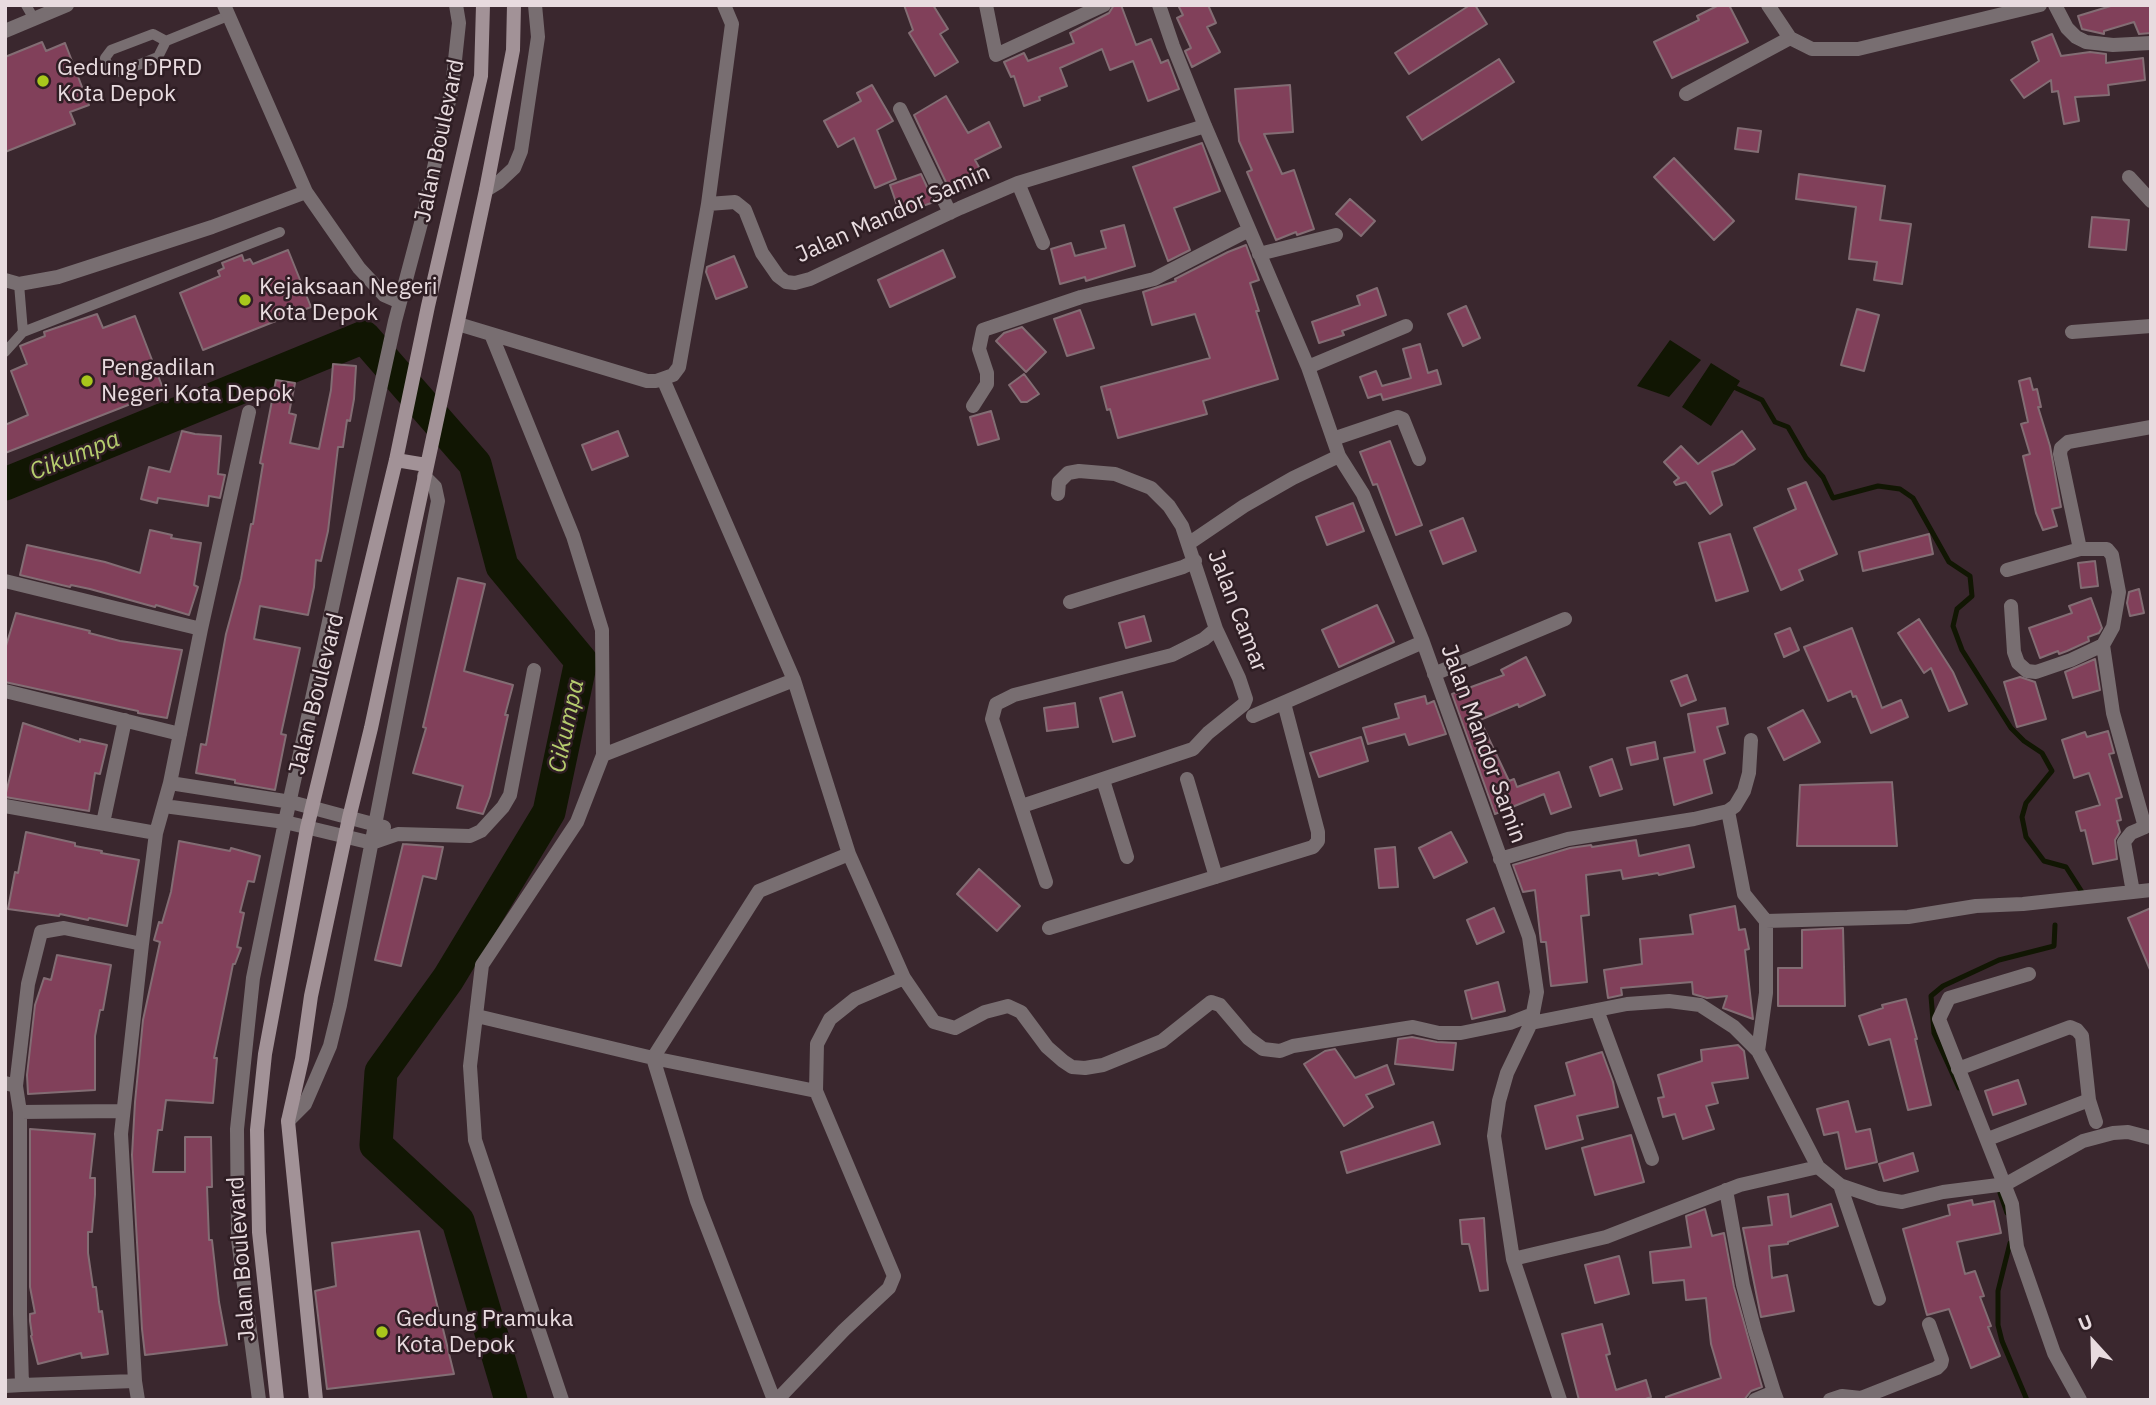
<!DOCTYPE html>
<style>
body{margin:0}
#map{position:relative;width:2156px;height:1405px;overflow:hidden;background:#3a272e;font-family:"IBM Plex Sans",sans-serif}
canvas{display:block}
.frame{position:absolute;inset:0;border:7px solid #e8dbdf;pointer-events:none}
.north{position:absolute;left:2058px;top:1307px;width:70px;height:70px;-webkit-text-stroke:5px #2f1e24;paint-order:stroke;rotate:338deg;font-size:19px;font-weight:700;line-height:28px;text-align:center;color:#e8dbdf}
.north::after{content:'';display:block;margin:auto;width:24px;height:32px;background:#e8dbdf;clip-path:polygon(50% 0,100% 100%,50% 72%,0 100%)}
</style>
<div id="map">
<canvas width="2156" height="1405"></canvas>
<div class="frame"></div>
<div class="north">U</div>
</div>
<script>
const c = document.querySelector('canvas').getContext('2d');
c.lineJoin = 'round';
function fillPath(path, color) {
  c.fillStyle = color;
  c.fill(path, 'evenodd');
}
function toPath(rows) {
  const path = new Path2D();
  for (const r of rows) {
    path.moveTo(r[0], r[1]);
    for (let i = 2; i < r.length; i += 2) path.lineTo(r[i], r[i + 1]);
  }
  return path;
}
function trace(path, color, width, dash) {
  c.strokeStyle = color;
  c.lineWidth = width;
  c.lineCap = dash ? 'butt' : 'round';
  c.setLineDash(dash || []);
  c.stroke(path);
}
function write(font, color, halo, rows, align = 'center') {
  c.font = font + ' "IBM Plex Sans",sans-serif';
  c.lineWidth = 5;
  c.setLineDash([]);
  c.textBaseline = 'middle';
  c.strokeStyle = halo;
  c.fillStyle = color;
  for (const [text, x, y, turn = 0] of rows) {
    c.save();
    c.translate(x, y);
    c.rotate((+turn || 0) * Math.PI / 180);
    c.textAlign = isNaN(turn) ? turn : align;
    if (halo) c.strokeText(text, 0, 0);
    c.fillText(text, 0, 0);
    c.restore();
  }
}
fillPath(toPath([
 [1670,340,1701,360,1669,397,1637,386],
 [1711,363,1740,381,1711,426,1682,407]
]), '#111603');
trace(toPath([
 [1736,388,1762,400,1775,422,1788,427,1806,458,1823,477,1833,498,1878,486,1900,489,1913,498,1949,562,1970,576,1972,596,1957,609,1953,626,1962,650,2011,728,2024,741,2042,753,2052,771,2026,803,2022,817,2026,837,2044,861,2066,867,2082,892],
 [1959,1088,1934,1033,1931,996,1943,986,1999,960,2054,946,2055,925],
 [2000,1193,2007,1213],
 [2010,1243,1998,1291,1998,1325,2002,1341,2027,1400]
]), '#111603', 5);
trace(toPath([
 [5,484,364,337,475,464,502,566,581,661,549,812,448,979,381,1072,376,1145,458,1221,511,1400]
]), '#111603', 33);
const building = toPath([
 [904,5,933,5,948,29,940,34,958,62,935,76,909,33,913,30,904,5],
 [1114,5,1121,5,1136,45,1151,39,1161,63,1168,60,1179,89,1148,101,1133,61,1110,70,1102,49,1060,68,1067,86,1039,97,1040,100,1024,106,1014,76,1011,77,1004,62,1024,53,1028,61,1074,43,1070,33,1109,13,1114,5],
 [1178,5,1208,5,1216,23,1207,27,1220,52,1192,67,1185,51,1191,48,1177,18,1183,15,1178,5],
 [1470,5,1475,5,1487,24,1409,74,1395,53,1470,5],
 [1719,5,1729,5,1748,42,1672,78,1654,42,1699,20,1697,16,1719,5],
 [2114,5,2151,5,2151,33,2139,34,2134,22,2104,31,2104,34,2082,29,2078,16,2114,5],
 [2052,34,2061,56,2090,52,2106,54,2106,63,2143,58,2145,80,2108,85,2109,95,2075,97,2079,121,2064,124,2058,91,2052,92,2051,80,2024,98,2011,80,2039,61,2032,42,2052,34],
 [42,42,46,51,65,43,89,105,70,112,75,124,5,152,5,57,42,42],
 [1499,59,1514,82,1422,140,1407,117,1499,59],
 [872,85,893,121,877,130,896,179,875,188,854,138,838,147,824,121,861,101,857,93,872,85],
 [1290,85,1293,132,1264,134,1282,174,1294,170,1314,229,1297,235,1296,232,1276,240,1247,172,1252,170,1239,141,1235,89,1290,85],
 [946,96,968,133,989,122,1001,147,975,160,984,176,959,189,960,191,952,195,914,115,946,96],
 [1738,128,1761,131,1758,152,1735,149,1738,128],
 [1202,143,1220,191,1174,208,1190,250,1168,261,1133,167,1202,143],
 [1674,158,1734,221,1714,240,1654,177,1674,158],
 [921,174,934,202,900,214,890,185,921,174],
 [1799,174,1885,186,1880,220,1911,224,1902,284,1874,280,1877,262,1849,259,1856,207,1796,199,1799,174],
 [1350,199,1375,221,1361,236,1336,214,1350,199],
 [2092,217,2129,220,2126,250,2089,247,2092,217],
 [1124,225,1135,266,1086,281,1085,277,1060,284,1051,249,1071,243,1075,256,1106,248,1101,231,1124,225],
 [1246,245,1259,280,1250,283,1259,311,1256,311,1278,379,1203,401,1207,414,1118,438,1110,409,1107,410,1101,387,1210,358,1195,314,1152,325,1143,292,1176,281,1175,279,1228,252,1246,245],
 [288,250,311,307,203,350,180,293,220,276,218,271,224,268,222,263,242,255,244,261,250,259,253,264,288,250],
 [943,250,955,277,890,307,878,280,943,250],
 [734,256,747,287,716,299,706,272,707,267,734,256],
 [1377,288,1386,315,1342,331,1344,335,1319,343,1312,322,1360,305,1357,296,1377,288],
 [1466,306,1480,338,1463,346,1448,314,1466,306],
 [1857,309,1879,315,1864,371,1841,365,1857,309],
 [1080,310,1094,348,1067,356,1054,319,1080,310],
 [97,314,103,328,135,316,164,391,5,453,5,425,28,415,11,371,27,364,20,346,45,336,44,332,97,314],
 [1022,327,1046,352,1026,372,996,341,1004,333,1022,327],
 [1420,344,1428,373,1437,370,1441,384,1383,400,1381,394,1368,398,1360,377,1376,371,1382,386,1411,378,1403,349,1420,344],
 [333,364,356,366,354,399,350,421,347,420,343,447,338,447,328,531,321,561,316,560,314,587,308,615,260,606,254,639,300,648,281,734,286,735,275,790,235,783,235,780,196,773,201,744,206,745,226,634,241,579,251,524,253,524,263,464,260,463,276,380,295,383,289,413,296,415,290,443,319,449,331,390,333,364],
 [1024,374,1039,394,1027,402,1021,402,1009,385,1024,374],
 [2030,378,2033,390,2037,389,2041,407,2038,407,2050,446,2061,507,2052,509,2057,526,2043,530,2036,513,2023,456,2030,454,2021,424,2028,422,2019,381,2030,378],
 [991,411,999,439,978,445,970,417,991,411],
 [182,431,195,434,221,436,218,474,225,475,220,498,209,496,208,506,158,498,157,503,141,499,149,467,170,472,182,431],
 [618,431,628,456,592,470,582,445,618,431],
 [1742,431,1755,449,1734,464,1712,472,1722,505,1710,514,1686,482,1676,485,1674,482,1679,478,1664,462,1681,446,1698,464,1742,431],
 [1390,441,1422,525,1396,535,1377,484,1373,485,1360,452,1390,441],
 [1806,482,1837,554,1799,570,1803,580,1781,590,1754,528,1796,509,1788,489,1806,482],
 [1353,503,1364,531,1327,545,1316,517,1353,503],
 [1463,518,1476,551,1443,564,1430,531,1463,518],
 [150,530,172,535,171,538,201,543,194,585,198,587,189,615,156,605,155,607,90,589,71,585,70,587,20,575,27,545,105,562,140,573,150,530],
 [1730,534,1748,591,1716,601,1699,543,1730,534],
 [1929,534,1933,554,1863,571,1859,552,1929,534],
 [2095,561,2098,586,2081,588,2078,563,2095,561],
 [458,578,485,584,464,671,513,685,505,715,508,715,490,796,483,814,457,808,463,786,413,773,426,728,423,727,458,578],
 [2139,589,2144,613,2130,616,2127,603,2129,592,2139,589],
 [2091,598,2102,628,2099,633,2088,637,2089,641,2067,651,2059,654,2058,651,2040,658,2029,628,2072,613,2069,606,2091,598],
 [1377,605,1394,642,1339,667,1322,630,1377,605],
 [16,613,90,631,89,633,120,641,182,650,167,718,138,713,138,711,5,682,5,649,16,613],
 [1144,616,1151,641,1126,648,1119,623,1144,616],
 [1919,619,1953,672,1967,704,1949,711,1931,668,1924,673,1898,633,1919,619],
 [1790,628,1799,650,1784,657,1775,634,1790,628],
 [1852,628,1882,708,1901,700,1908,717,1871,733,1856,696,1853,697,1851,691,1828,701,1804,647,1852,628],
 [1526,657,1545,695,1519,707,1518,704,1480,720,1509,781,1514,779,1517,787,1559,772,1571,807,1551,814,1544,794,1495,814,1452,694,1504,675,1501,670,1526,657],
 [2095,659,2100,690,2073,698,2065,672,2095,659],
 [1687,675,1696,700,1681,706,1671,681,1687,675],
 [2020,677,2035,682,2046,719,2017,727,2004,682,2020,677],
 [1122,692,1135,736,1113,742,1100,698,1122,692],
 [1425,696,1427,704,1434,701,1446,734,1409,745,1405,734,1368,744,1363,728,1399,718,1395,704,1425,696],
 [1075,703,1078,727,1047,731,1044,708,1075,703],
 [1725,708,1728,724,1717,727,1725,753,1704,760,1712,793,1674,805,1664,758,1695,752,1688,714,1725,708],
 [1803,710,1820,742,1784,760,1768,728,1803,710],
 [23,723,80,742,80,739,107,745,100,774,95,773,89,811,5,797,23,723],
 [2108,731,2114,753,2109,754,2122,797,2116,799,2121,820,2117,821,2120,832,2115,840,2117,859,2093,864,2085,830,2081,831,2076,812,2100,805,2089,773,2074,778,2062,740,2085,732,2087,737,2108,731],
 [1361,737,1368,761,1319,777,1310,753,1361,737],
 [1655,742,1658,759,1631,765,1627,748,1655,742],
 [1612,759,1622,789,1600,796,1590,767,1612,759],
 [1892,782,1897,846,1797,846,1800,785,1892,782],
 [26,832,75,843,75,846,102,851,101,853,139,860,127,926,89,918,88,920,60,914,59,916,8,909,15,872,18,873,26,832],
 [1451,832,1467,862,1434,878,1419,848,1451,832],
 [1636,840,1639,856,1689,845,1694,867,1659,875,1658,873,1623,879,1621,870,1586,875,1589,915,1581,916,1587,982,1551,986,1546,942,1541,942,1535,890,1523,892,1513,865,1570,848,1591,845,1592,847,1636,840],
 [179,841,230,851,231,848,260,856,254,882,248,881,240,912,244,913,237,947,241,948,235,964,233,964,214,1058,217,1058,213,1103,166,1100,162,1130,158,1130,153,1172,185,1172,185,1137,211,1137,212,1187,207,1187,209,1240,212,1240,219,1302,227,1345,145,1355,142,1329,132,1155,135,1102,143,1020,160,942,154,940,159,922,162,923,171,892,179,841],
 [403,844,443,847,436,879,423,876,401,966,375,960,403,844],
 [1395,847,1398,887,1379,888,1375,849,1395,847],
 [979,869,1020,906,997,931,957,894,979,869],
 [1735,906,1739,930,1745,929,1749,949,1745,950,1753,1019,1723,1008,1727,996,1707,998,1693,994,1692,982,1621,988,1622,995,1608,998,1604,970,1642,964,1640,939,1693,934,1690,915,1735,906],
 [1494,908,1504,932,1477,944,1467,920,1494,908],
 [2151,908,2151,972,2128,918,2151,908],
 [1843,928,1845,1006,1778,1006,1778,968,1802,968,1802,930,1843,928],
 [57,955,111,965,103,1010,100,1010,95,1036,95,1090,28,1094,27,1075,35,1005,44,978,51,980,57,955],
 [1498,982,1505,1011,1472,1019,1465,991,1498,982],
 [1906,999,1917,1039,1915,1039,1931,1105,1908,1110,1890,1039,1869,1045,1859,1016,1883,1008,1882,1005,1906,999],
 [1412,1037,1437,1042,1456,1043,1453,1070,1395,1064,1398,1039,1412,1037],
 [1738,1045,1744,1051,1748,1078,1712,1083,1718,1103,1706,1106,1714,1129,1683,1139,1675,1114,1663,1117,1658,1098,1664,1097,1658,1075,1702,1061,1701,1050,1738,1045],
 [1335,1049,1355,1078,1387,1065,1394,1084,1366,1095,1373,1107,1344,1126,1304,1064,1325,1051,1335,1049],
 [1602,1052,1613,1082,1618,1107,1577,1116,1583,1139,1546,1149,1535,1106,1575,1095,1566,1063,1602,1052],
 [2018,1080,2026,1104,1993,1115,1985,1091,2018,1080],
 [1848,1101,1856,1132,1870,1129,1877,1162,1846,1169,1838,1132,1824,1135,1817,1109,1848,1101],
 [1433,1122,1440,1144,1347,1173,1341,1152,1433,1122],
 [30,1129,95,1134,90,1178,95,1178,95,1195,92,1232,88,1232,88,1253,93,1287,96,1287,99,1312,102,1311,108,1354,82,1358,81,1353,38,1364,31,1336,32,1335,30,1321,30,1314,35,1313,30,1287,30,1129],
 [1631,1135,1644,1182,1595,1195,1582,1148,1631,1135],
 [1913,1153,1918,1171,1884,1181,1879,1164,1913,1153],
 [1788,1194,1791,1217,1831,1204,1838,1226,1788,1242,1788,1244,1769,1246,1772,1278,1787,1275,1794,1311,1761,1317,1743,1228,1772,1225,1768,1197,1788,1194],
 [1972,1200,1973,1205,1994,1201,2001,1233,1957,1242,1965,1274,1975,1271,1984,1296,1980,1297,1991,1326,1988,1327,2000,1356,1971,1368,1949,1309,1927,1315,1903,1229,1950,1215,1948,1205,1972,1200],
 [1705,1209,1712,1236,1724,1233,1734,1287,1762,1387,1751,1391,1744,1400,1666,1400,1666,1397,1721,1378,1711,1344,1706,1298,1686,1300,1684,1280,1653,1283,1650,1252,1691,1247,1686,1216,1705,1209],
 [1484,1218,1488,1290,1480,1291,1469,1244,1462,1244,1460,1220,1484,1218],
 [419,1231,454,1374,327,1389,315,1291,336,1286,332,1243,419,1231],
 [1619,1256,1629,1294,1595,1303,1585,1265,1619,1256],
 [1602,1324,1610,1354,1606,1355,1616,1390,1646,1380,1651,1397,1643,1400,1579,1400,1562,1334,1602,1324]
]);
fillPath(building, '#81405a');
trace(building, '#836d74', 2);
trace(toPath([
 [26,5,34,19],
 [153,34,166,41,158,57,123,71,114,72,108,66,105,58,111,50,153,34],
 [166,41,230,15],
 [23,332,280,232],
 [5,352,23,332,19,284]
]), '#786e71', 10);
trace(toPath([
 [224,5,306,192,359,268,384,295,400,302],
 [986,5,996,55,1104,5],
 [1159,5,1173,46,1205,126,1308,367,1339,456,1363,494,1423,642,1529,937,1537,992,1531,1023,1507,1073,1499,1101,1494,1136,1513,1259,1560,1400],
 [1768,5,1790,38,1812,49,1858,49,2040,5],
 [2055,5,2067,28,2076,37,2086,42,2113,45,2151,43],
 [5,31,67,5],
 [1686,94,1790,38],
 [900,109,950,213],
 [2129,177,2151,201],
 [1018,183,1043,243],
 [486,190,499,182,514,168,521,151,538,37,535,5],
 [708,204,732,24,724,5],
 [1259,254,1336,235],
 [5,280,19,284,58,277,212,227,306,192],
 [458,324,647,381,656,381,673,375,679,367,708,204,735,202,745,210,762,253,778,276,786,282,795,283,810,279,960,208,1018,183,1205,126],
 [2072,332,2151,326],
 [491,334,573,536,602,630,603,755,577,822,482,965,470,1066,475,1140,562,1400],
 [1308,367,1406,326],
 [663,379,794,680,849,854,904,978,934,1022,955,1028,985,1012,1008,1006,1021,1012,1047,1047,1063,1061,1072,1067,1085,1068,1103,1065,1162,1041,1211,1002,1220,1005,1248,1038,1263,1049,1280,1051,1293,1046,1413,1027,1439,1033,1461,1033,1510,1023,1533,1014],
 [973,406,987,384,987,373,979,349,983,330,1081,297,1154,279,1249,230],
 [1333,439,1398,417,1403,419,1419,459],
 [1188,544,1244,506,1293,478,1339,456],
 [2080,549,2060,454,2061,448,2068,442,2151,427],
 [2007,570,2080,549,2107,549,2112,555,2119,592,2113,627,2103,645,2113,713,2145,827,2131,833,2124,842,2133,892],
 [5,581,201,629],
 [1070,602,1183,567,1195,561],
 [2011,606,2014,652,2018,663,2027,671,2036,672,2071,660,2103,645],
 [1434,674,1565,619],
 [5,691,180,734],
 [1253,716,1423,642],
 [603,755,794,680],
 [1187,779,1216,877],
 [1103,780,1127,857],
 [170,783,291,802,384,827],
 [5,806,156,833],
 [164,806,285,822,372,843,398,834,470,836,481,831,503,807,510,795,534,670],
 [1022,806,1193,749,1208,733,1244,704,1246,699,1239,678,1216,629,1182,526,1169,506,1151,488,1115,474,1079,471,1068,473,1059,482,1058,494],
 [1728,811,1744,894,1766,921,1766,993,1758,1051],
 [103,823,125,720],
 [1500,859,1568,839,1694,819,1728,811,1735,806,1744,791,1749,773,1751,740],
 [1046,882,992,719,996,704,1014,695,1172,655,1204,639,1216,629],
 [1766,921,1908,917,1976,906,2023,904,2151,890],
 [1049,928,1313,847,1318,841,1318,832,1284,703],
 [2029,974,1949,998,1939,1019,2012,1204,2017,1247,2054,1353,2080,1400],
 [1597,1010,1652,1159],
 [477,1016,653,1058,816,1091],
 [1531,1023,1627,1004,1669,1001,1700,1005,1734,1027,1758,1051,1818,1167,1840,1185,1878,1198,1902,1202,1943,1192,2006,1184,2083,1141,2113,1133,2128,1132,2151,1138],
 [1958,1069,2070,1027,2077,1030,2082,1036,2089,1100,2096,1122],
 [5,1083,16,1086,28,984,41,932,64,928,142,944,156,833,170,783,201,629,249,412],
 [16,1086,20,1112,20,1314,22,1385,135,1381,121,1134,142,944],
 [20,1112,123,1111],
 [288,1121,305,1104,318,1074,330,1046,340,1005,438,501,435,487,424,476],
 [1988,1139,2089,1100],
 [1840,1185,1879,1299],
 [1726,1190,1743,1285,1755,1331,1774,1392],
 [1513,1259,1606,1237,1740,1185,1818,1167],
 [135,1381,138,1400],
 [5,1386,22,1385],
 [259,1400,238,1239,237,1129,253,978,285,822,395,321,424,212,452,88,459,23,456,5],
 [774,1400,697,1201,653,1058,759,891,849,854],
 [777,1400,844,1330,889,1288,894,1276,816,1091,817,1044,830,1019,855,999,904,978],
 [1755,1400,1774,1392,1777,1400],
 [1830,1400,1842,1396,1861,1398,1937,1368,1941,1364,1942,1360,1929,1324]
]), '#786e71', 14);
trace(toPath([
 [396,460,426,465],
 [277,1400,259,1232,257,1130,265,1054,307,828,396,460,428,306,481,76,483,5],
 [316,1400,288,1121,302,1059,311,996,349,818,371,728,486,190,513,50,514,5]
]), '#a29297', 14);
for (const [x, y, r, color] of [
 [43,81,7,"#a8c71c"],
 [245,300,7,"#a8c71c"],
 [87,381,7,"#a8c71c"],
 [382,1332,7,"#a8c71c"]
]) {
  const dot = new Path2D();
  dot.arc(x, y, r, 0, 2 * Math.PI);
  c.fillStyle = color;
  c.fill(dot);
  trace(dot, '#2f1e24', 2.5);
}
write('23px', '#e8dbdf', '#2f1e24', [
 ["Gedung DPRD",57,68],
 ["Kota Depok",57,94],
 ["Kejaksaan Negeri",259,287],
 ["Kota Depok",259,313],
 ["Pengadilan",101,368],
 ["Negeri Kota Depok",101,394],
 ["Gedung Pramuka",396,1319],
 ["Kota Depok",396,1345]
], 'left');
write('23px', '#e8dbdf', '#2f1e24', [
 ["Jalan Boulevard",440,141,-78],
 ["Jalan Mandor Samin",893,214,-24],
 ["Jalan Camar",1237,611,69],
 ["Jalan Boulevard",317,694,-76],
 ["Jalan Mandor Samin",1483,744,70],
 ["Jalan Boulevard",242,1259,-94]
]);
write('italic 24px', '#b6cd6e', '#2f1e24', [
 ["Cikumpa",75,456,-22],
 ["Cikumpa",567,726,-78]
]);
</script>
